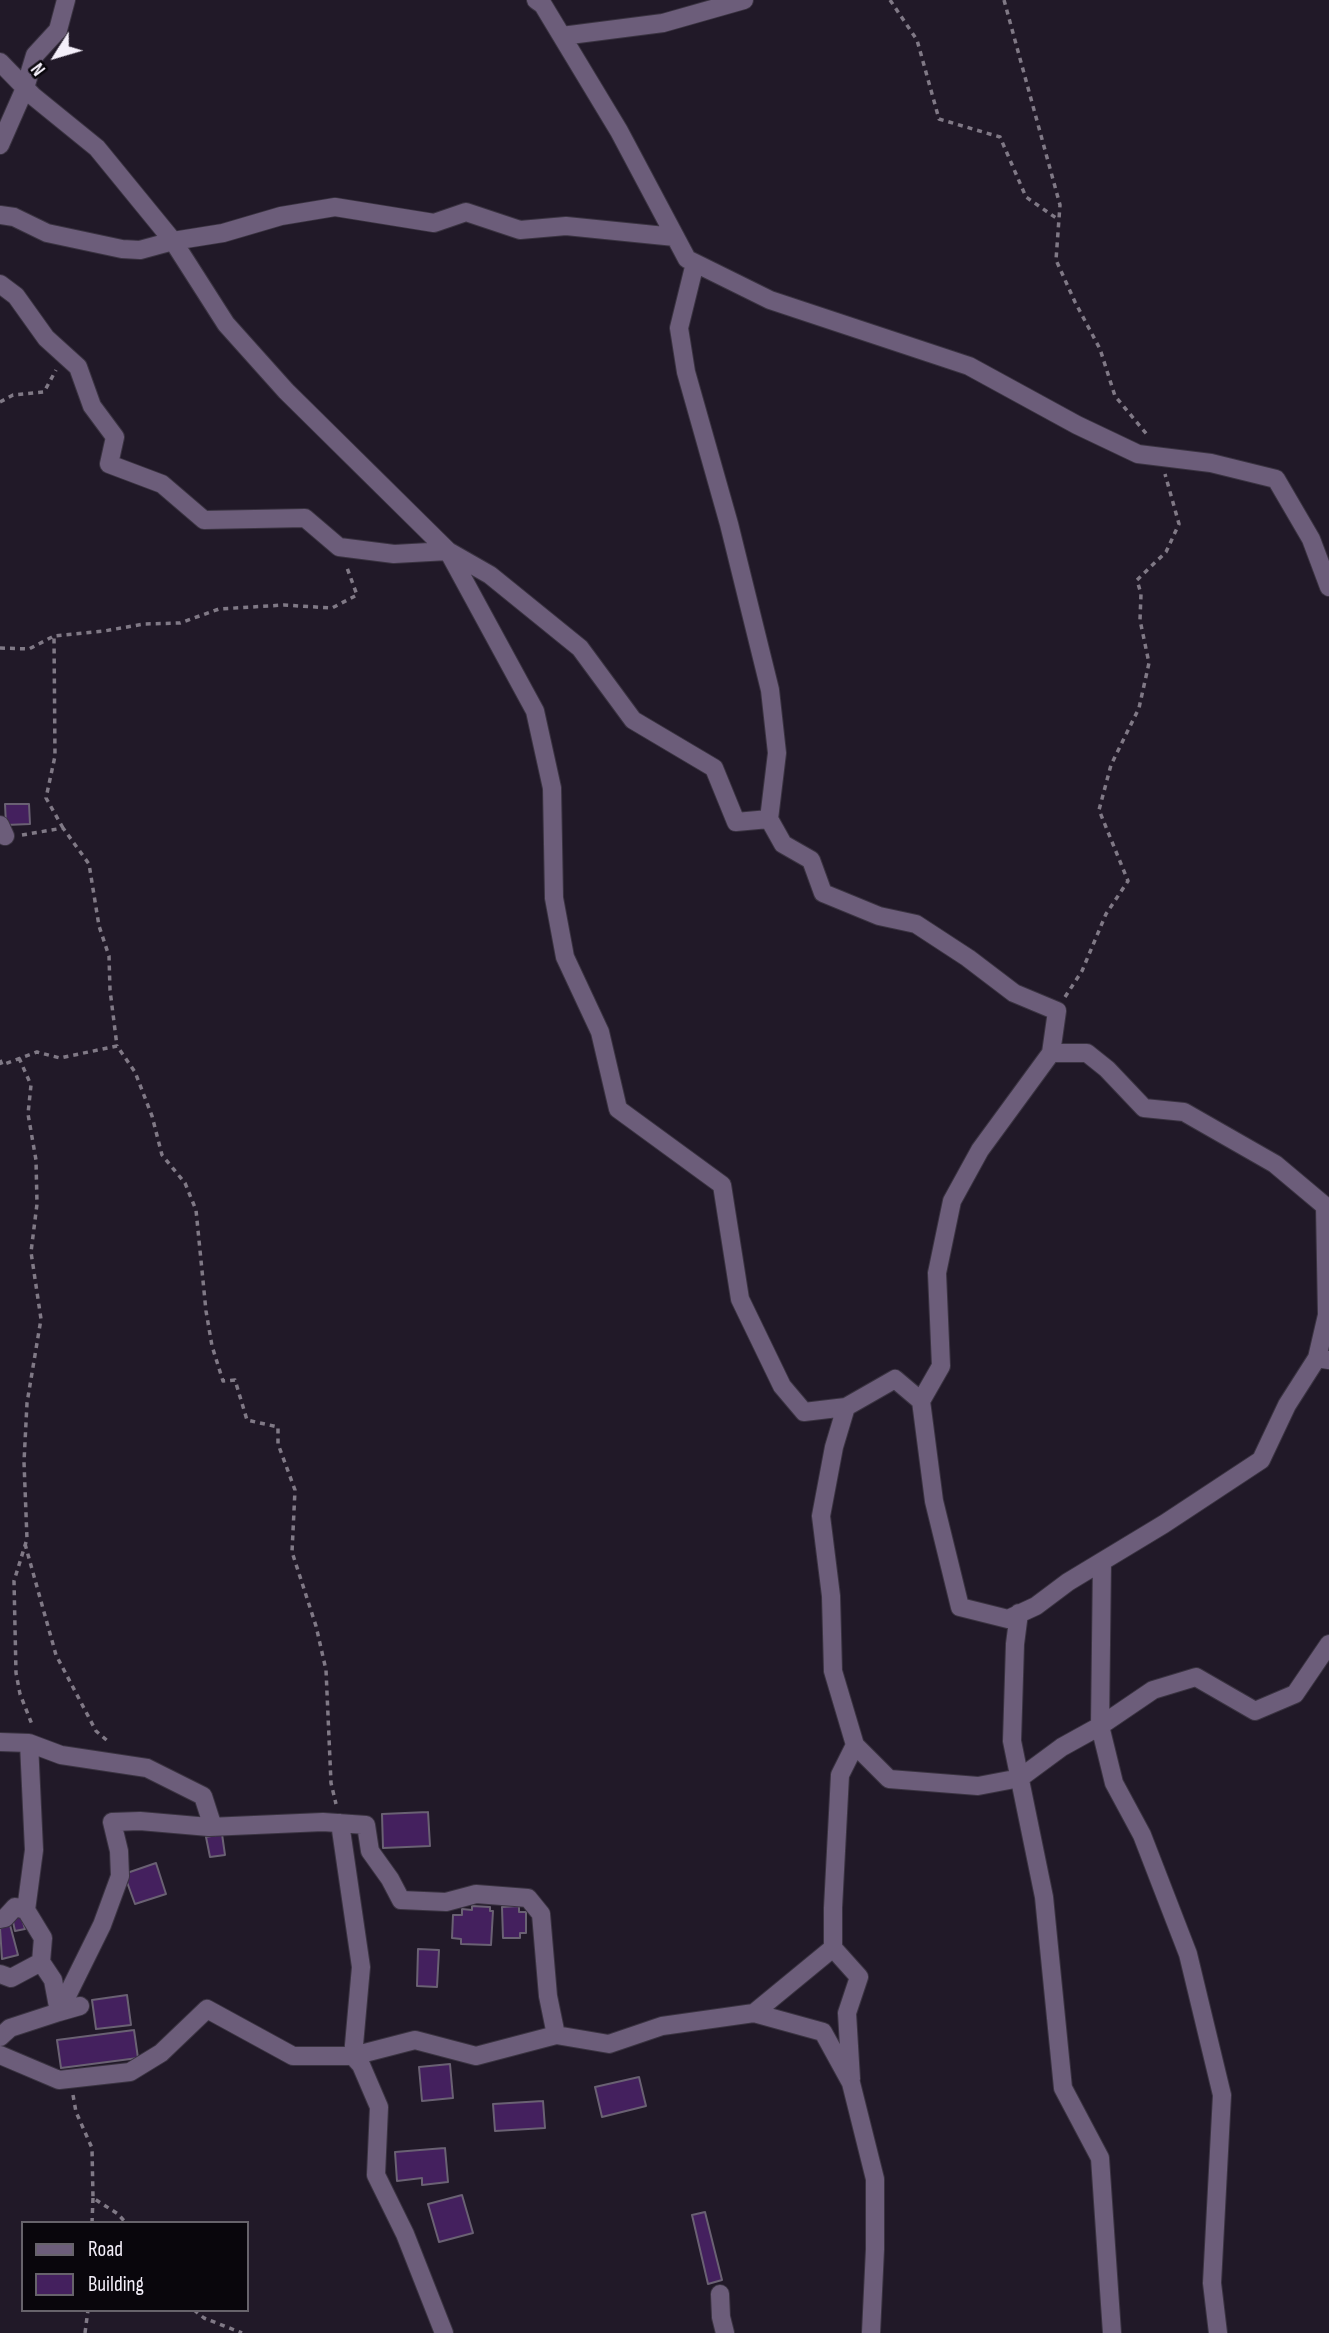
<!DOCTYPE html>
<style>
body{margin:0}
#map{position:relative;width:1329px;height:2333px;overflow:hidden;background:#211928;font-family:"Sofia Sans Condensed",sans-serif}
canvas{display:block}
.legend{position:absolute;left:21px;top:2221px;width:228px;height:91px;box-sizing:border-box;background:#09060c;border:2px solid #67636b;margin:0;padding:9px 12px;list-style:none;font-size:21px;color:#f4effa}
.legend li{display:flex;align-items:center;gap:14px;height:35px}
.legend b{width:35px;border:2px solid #67636b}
.north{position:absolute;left:21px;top:21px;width:70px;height:70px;-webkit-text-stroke:5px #09060c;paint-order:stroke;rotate:233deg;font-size:19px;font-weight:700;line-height:28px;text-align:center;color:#f4effa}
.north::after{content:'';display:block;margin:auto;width:24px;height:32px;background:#f4effa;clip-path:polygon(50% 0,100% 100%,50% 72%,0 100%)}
</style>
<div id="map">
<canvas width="1329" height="2333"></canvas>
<ul class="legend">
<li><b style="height:9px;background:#6c5d7a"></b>Road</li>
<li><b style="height:19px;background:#44205e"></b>Building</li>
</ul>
<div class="north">N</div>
</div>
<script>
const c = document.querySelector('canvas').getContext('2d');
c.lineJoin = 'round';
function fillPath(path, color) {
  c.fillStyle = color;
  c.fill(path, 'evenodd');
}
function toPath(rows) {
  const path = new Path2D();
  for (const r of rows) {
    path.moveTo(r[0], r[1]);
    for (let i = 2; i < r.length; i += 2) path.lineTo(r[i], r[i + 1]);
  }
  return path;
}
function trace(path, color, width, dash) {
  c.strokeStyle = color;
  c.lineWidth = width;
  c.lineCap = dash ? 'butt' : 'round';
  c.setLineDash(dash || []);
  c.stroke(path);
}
const building = toPath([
 [5,804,29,804,30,824,6,825,5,804],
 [428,1812,430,1846,383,1848,382,1814,428,1812],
 [222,1834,225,1855,210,1857,206,1837,222,1834],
 [156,1863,166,1894,135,1904,124,1874,156,1863],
 [472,1906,490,1907,490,1911,493,1911,491,1945,461,1944,461,1939,452,1938,453,1915,462,1915,462,1909,472,1910,472,1906],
 [519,1906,519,1912,526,1912,526,1933,520,1933,520,1938,503,1938,502,1907,519,1906],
 [21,1915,25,1929,15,1931,12,1917,21,1915],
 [10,1925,18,1955,2,1959,0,1928,10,1925],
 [418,1949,439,1950,437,1987,417,1986,418,1949],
 [127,1995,131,2025,96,2029,92,2000,127,1995],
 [134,2030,138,2058,61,2068,57,2040,134,2030],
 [450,2064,453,2098,422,2101,419,2067,450,2064],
 [639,2077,646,2106,602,2117,595,2087,639,2077],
 [543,2101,545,2128,495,2131,493,2104,543,2101],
 [445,2148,448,2182,422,2185,422,2178,397,2181,395,2152,445,2148],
 [462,2195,473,2233,439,2242,428,2204,462,2195],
 [705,2212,722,2280,708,2284,692,2215,705,2212]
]);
fillPath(building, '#44205e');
trace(building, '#6a6173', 2);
const minor = toPath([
 [536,0,543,5,619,131,687,259,770,300,969,366,1077,425,1138,454,1211,463,1276,479,1311,539,1329,587],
 [562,36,663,23,744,0],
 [0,62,33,96,97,148,173,241,226,324,286,391,448,551,535,711,552,788,554,898,565,957,600,1032,618,1109,722,1185,740,1299,782,1386,804,1412,846,1407,895,1379,921,1401,934,1501,960,1607,1008,1619,1036,1606,1068,1582,1164,1524,1261,1460,1287,1405,1317,1358,1329,1360],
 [0,145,25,88,35,55,58,30,66,0],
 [0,215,14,217,47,233,122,249,140,250,173,241,223,233,281,216,335,207,434,223,466,212,520,230,566,226,675,237],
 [695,263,679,328,686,372,729,524,770,690,777,753,769,819],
 [0,284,16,296,46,338,78,367,92,406,115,437,109,464,162,484,204,520,305,518,339,547,394,554,448,551,490,575,580,648,633,720,714,768,736,822,769,819,783,844,811,860,823,893,879,916,916,924,968,958,1014,993,1057,1011,1051,1053,980,1150,952,1201,937,1273,941,1366,921,1401],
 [0,825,5,836],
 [1051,1053,1087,1053,1107,1069,1144,1108,1184,1112,1275,1164,1325,1206,1327,1315,1317,1358],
 [846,1407,834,1447,821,1516,831,1596,833,1671,855,1745,889,1779,978,1786,1020,1778,1062,1747,1100,1726,1153,1690,1196,1677,1255,1711,1295,1694,1329,1644],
 [1102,1562,1100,1726,1114,1783,1142,1835,1188,1954,1222,2095,1212,2283,1218,2333],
 [1019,1613,1015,1644,1012,1741,1044,1897,1063,2088,1100,2158,1112,2333],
 [0,1742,29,1743,34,1850,26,1910,43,1938,41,1962,53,1980,59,2012,80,2006],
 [29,1743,61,1755,147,1768,203,1796,213,1827],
 [855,1745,840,1775,833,1908,833,1948,754,2013,823,2032,851,2083,875,2179,875,2249,871,2333],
 [340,1823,361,1967,353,2056,361,2065,379,2107,376,2175,405,2234,444,2333],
 [0,1919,5,1918,15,1907,26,1910],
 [833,1948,859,1977,847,2013,851,2079],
 [0,1974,11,1978,41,1962],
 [0,2037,10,2028,59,2012,102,1925,120,1876,119,1851,112,1822,140,1821,209,1827,323,1822,366,1825,370,1851,390,1879,401,1900,446,1902,476,1894,528,1898,541,1914,548,1996,556,2035],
 [0,2055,59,2080,130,2072,161,2053,207,2009,293,2056,353,2056,415,2040,476,2056,556,2035,609,2044,662,2026,754,2013],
 [720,2294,721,2317,725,2333]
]);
trace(minor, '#3a3341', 20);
trace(toPath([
 [890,0,917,40,939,119,1000,137,1026,197,1059,220],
 [1004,0,1060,205,1056,260,1075,302,1100,349,1115,396,1149,437],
 [0,402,13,395,44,392,56,370],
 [0,648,29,649,54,636],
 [63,828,46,798,55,756,54,636,104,631,144,624,180,623,219,609,284,605,332,608,357,595,346,565],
 [22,835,63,828,89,864,99,926,109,956,110,990,117,1046],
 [1065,997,1082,971,1106,914,1128,881,1099,810,1111,765,1139,708,1149,663,1140,620,1141,594,1137,580,1166,552,1179,524,1165,474],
 [19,1058,31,1085,28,1114,36,1160,37,1204,31,1252,41,1319,27,1403,24,1462,27,1539,14,1581,16,1673,20,1694,33,1727],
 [0,1060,2,1065,37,1052,60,1058,117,1046,135,1072,152,1116,162,1155,185,1183,196,1210,206,1311,212,1346,223,1381,235,1380,247,1420,278,1427,278,1444,295,1490,292,1552,316,1626,326,1670,331,1783,336,1804],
 [25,1544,56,1655,96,1731,110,1743],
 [73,2095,76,2112,92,2148,93,2198,118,2214,126,2223],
 [92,2223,93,2198],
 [194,2310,204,2318,242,2333],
 [85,2333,88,2310]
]), '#807986', 3.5, [5, 5]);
trace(minor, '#6c5d7a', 18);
</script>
